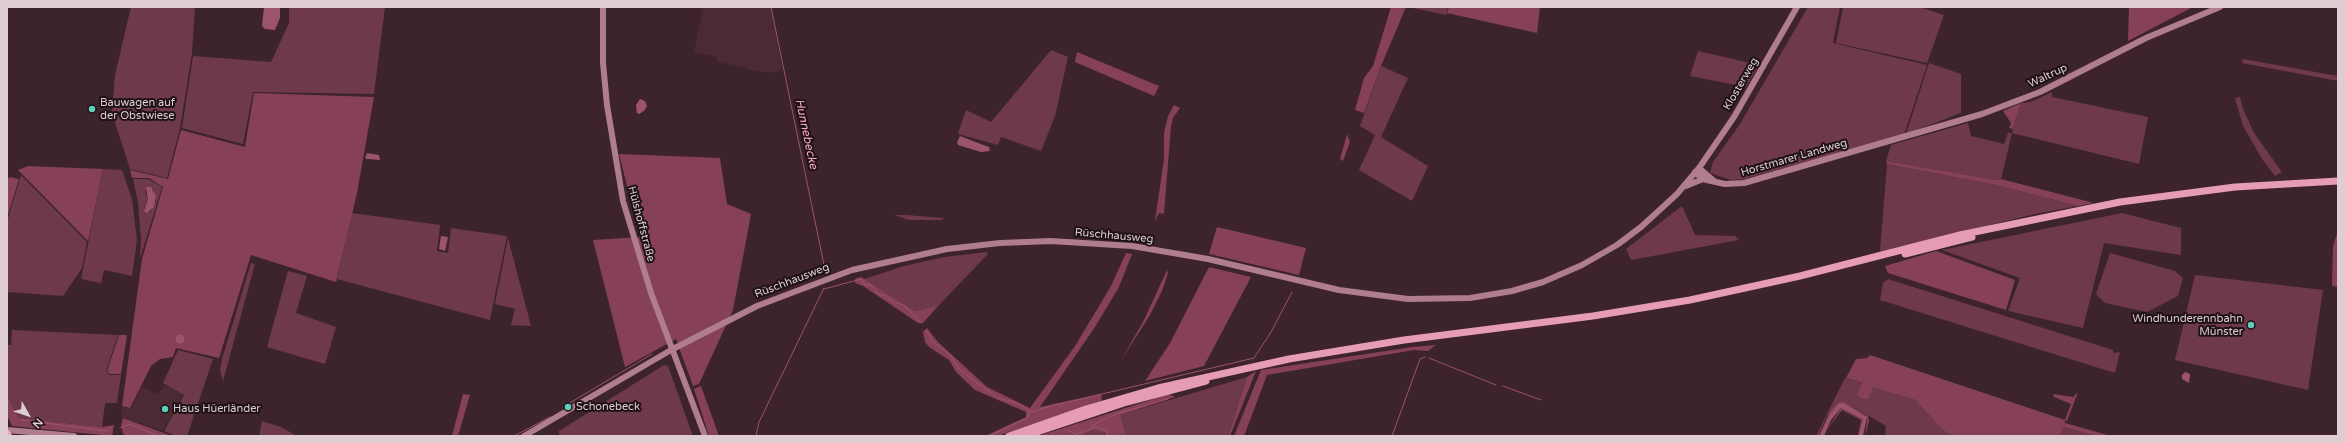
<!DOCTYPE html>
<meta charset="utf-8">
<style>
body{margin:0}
#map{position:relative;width:2345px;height:443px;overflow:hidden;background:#3d232c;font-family:"Varela Round",sans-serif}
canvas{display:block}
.frame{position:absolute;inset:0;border:8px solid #dfcdd2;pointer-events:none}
.north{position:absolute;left:8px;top:395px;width:40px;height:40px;-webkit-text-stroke:3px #1d1114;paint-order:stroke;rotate:130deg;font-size:11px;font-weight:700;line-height:16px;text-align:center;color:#dfcdd2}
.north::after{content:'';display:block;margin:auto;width:14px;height:18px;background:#dfcdd2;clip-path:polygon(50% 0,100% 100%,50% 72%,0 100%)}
</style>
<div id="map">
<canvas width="2345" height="443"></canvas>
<div class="frame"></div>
<div class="north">N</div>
</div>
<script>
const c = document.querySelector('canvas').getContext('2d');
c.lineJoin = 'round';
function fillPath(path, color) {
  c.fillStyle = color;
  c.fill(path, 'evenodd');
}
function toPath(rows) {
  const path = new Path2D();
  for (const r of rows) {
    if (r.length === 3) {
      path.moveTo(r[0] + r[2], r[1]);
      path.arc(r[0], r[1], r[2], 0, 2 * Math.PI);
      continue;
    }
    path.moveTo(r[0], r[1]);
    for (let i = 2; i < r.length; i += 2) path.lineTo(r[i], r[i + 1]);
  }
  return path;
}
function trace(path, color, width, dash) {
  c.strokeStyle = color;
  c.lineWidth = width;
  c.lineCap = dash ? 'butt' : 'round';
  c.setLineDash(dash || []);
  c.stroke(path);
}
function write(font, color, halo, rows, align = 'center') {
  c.font = font + ' "Varela Round",sans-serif';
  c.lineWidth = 4;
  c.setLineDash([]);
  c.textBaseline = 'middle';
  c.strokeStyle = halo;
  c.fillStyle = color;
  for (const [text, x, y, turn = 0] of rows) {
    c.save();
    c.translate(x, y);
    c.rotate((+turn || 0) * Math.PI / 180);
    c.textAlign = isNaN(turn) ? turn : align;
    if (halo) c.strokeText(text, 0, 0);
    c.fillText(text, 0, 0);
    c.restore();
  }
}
fillPath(toPath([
 [703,7,771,7,782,69,774,73,749,70,744,67,717,62,717,57,694,52],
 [165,385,183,395,162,431,121,417,122,407,131,409,141,387,158,394]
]), '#4b2a34');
fillPath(toPath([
 [131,7,195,7,192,53,180,128,167,178,130,169,112,113,115,75],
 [289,7,385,7,374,94,253,92,243,144,182,128,193,56,271,62,289,23],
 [1408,7,1448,7,1446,15],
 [1808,7,1840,7,1833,43,1927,65,1904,135,1744,179,1731,180,1710,173,1713,162,1740,124],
 [1843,7,1920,7,1944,15,1927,63,1836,43],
 [1051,50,1068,57,1055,116,1041,151,1001,137,998,145,958,134,966,110,991,122],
 [1698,51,1759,65,1746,87,1690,76],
 [2243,59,2338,76,2338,81,2242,63],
 [1929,63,1961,74,1961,113,1906,134],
 [1381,66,1408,78,1381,137,1428,166,1412,201,1359,170,1375,135,1360,126],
 [2052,92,2052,97,2148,117,2139,164,2012,133,2001,179,1997,180,1886,161,1891,145,1968,123,1971,136,2004,144,2008,133,2012,133,2021,103,2031,102],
 [2240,97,2243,109,2254,133,2282,172,2275,176,2262,159,2243,126,2235,98],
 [1887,164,1996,185,2078,206,2035,214,1880,252],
 [103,169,122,170,132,199,137,240,132,276,104,270,101,283,81,279],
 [21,175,87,242,82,268,63,296,7,292,7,222],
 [133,179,148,179,162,187,140,259,141,239,138,202],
 [153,189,156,201,150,212,144,209,148,199,145,191],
 [1682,206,1695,235,1735,236,1739,240,1631,260,1626,249],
 [352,213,440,225,437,251,448,253,451,228,507,236,490,320,337,279],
 [2122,213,2181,228,2181,255,2104,243,2083,328,2008,311,2020,278,1942,250],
 [894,215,906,215,944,218,942,220,909,220],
 [508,238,531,326,511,325,515,309,495,304],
 [987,252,988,254,939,305,915,311,864,279,904,266,944,257],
 [2110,253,2175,271,2183,278,2178,296,2147,312,2105,303,2096,294],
 [251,263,255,264,223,381,220,370,222,359],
 [288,271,307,276,296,313,336,327,325,364,267,347],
 [2195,275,2323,290,2308,390,2175,360],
 [1888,279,2113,350,2113,353,2120,352,2115,373,1880,300,1883,283],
 [12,330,118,335,106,371,110,375,121,375,117,403,105,403,102,427,19,418,7,395,7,345,11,345],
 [178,350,213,359,187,436,176,436,164,431,184,395,163,383],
 [664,365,668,366,693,436,559,436,559,431],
 [1247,377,1228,436,1126,436,1119,415],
 [1845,378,1915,400,1943,430,1952,436,1885,436,1886,426,1855,408,1838,403,1827,416,1818,436,1816,436],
 [262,421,281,427,297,436,259,436],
 [2063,427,2096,436,2060,436],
 [1093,430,1106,433,1105,436,1080,436]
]), '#6e3a4b');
fillPath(toPath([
 [1391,7,1406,7,1381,66,1364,113,1355,110,1364,78,1373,66],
 [1449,7,1540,7,1537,33,1447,13],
 [2129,7,2193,7,2128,41],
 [1077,52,1159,86,1154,96,1075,62],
 [254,93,374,97,357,193,336,282,251,255,219,358,176,348,173,357,160,359,151,366,130,408,122,406,142,259,163,187,149,178,132,178,130,170,168,179,181,130,245,147],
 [2021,103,2013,129,2009,128,2011,123,2003,111],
 [1174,105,1180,108,1173,118,1171,126,1164,214,1159,213,1155,221,1164,159,1164,133,1168,116],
 [1347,134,1350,142,1343,161,1340,159],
 [619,154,720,158,727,204,751,214,733,310,699,384,693,386,676,339,625,367,593,240,640,237],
 [1886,161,1997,180,2001,179,2094,203,2078,206,1996,185,1887,164],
 [28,166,103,169,88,241,18,170],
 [9,177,19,179,7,218,7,182],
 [1217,227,1306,248,1299,275,1209,254],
 [2338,231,2338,287,2332,286,2333,246],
 [1936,251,2015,280,2006,310,1888,273,1885,266],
 [1126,253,1132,254,1119,287,1095,327,1040,407,1100,394,1102,396,1101,401,997,436,985,436,1026,417,1026,412,975,390,956,372,949,360,929,347,925,342,923,332,927,328,938,342,987,387,1030,408,1075,346,1111,286],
 [1209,267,1251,277,1204,366,1145,381,1170,343],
 [1167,270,1168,273,1162,291,1150,315,1120,362,1144,320],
 [861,277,915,311,939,305,923,323,918,323,863,286,855,283,855,279],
 [119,335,127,335,121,374,110,374,107,371],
 [1436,345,1428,351,1414,350,1267,375,1244,436,1234,436,1261,370,1412,347],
 [1870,355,2065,420,2071,404,2054,397,2053,394,2073,397,2078,392,2067,421,2065,420,2065,423,2111,436,2096,436,2063,427,2060,436,1952,436,1943,430,1915,400,1873,387,1868,399,1861,398,1857,395,1862,383,1846,378,1856,359,1867,358],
 [1256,371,1230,436,1228,436,1247,377],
 [700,386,701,386,719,436,709,436,694,389],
 [463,394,470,395,458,436,452,436],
 [1169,394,1175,397,1120,415,1126,436,1105,436,1106,433,1093,430,1080,436,1038,436],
 [7,395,19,418,102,427,114,425,112,436,12,426,7,415],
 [1842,401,1868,416,1869,421,1865,436,1867,420,1865,415,1839,404,1828,417,1818,436,1831,410,1838,403],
 [1841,408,1863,419,1858,436,1861,420,1842,410,1826,431],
 [123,418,172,436,127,436,123,434,121,425]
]), '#864159');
fillPath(toPath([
 [264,7,280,7,280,18,275,30,265,29,262,26],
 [640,99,645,101,647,106,644,111,639,114,637,113,636,105],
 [960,136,986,146,989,147,990,151,981,152,958,145,957,142],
 [367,153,379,155,380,160,367,159,365,158],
 [146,187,151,187,156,196,154,207,147,213,144,211,148,199],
 [441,236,448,237,445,251,439,249],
 [180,339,4.5],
 [2185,372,2190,374,2189,383,2182,379,2182,375],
 [1843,403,1867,417,1863,436,1858,436,1863,419,1841,408,1831,420,1824,436,1819,436,1828,417,1838,404]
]), '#9b546c');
trace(toPath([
 [771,7,824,265],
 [824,289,861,279,865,285,871,285,878,294,886,296,895,303,904,305,921,323],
 [926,330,932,341,950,355,960,370,998,398,1019,404,1031,412,1058,404,1061,406],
 [1429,358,1496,385],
 [1503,386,1541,400],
 [1060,404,1254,358,1271,332,1292,292],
 [563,407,652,354],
 [21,420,106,431,111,428],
 [1091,427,1100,421,1116,414,1168,399],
 [120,428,130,424,159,436],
 [1069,431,1076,434,1096,427,1108,431,1107,436],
 [514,436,550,417],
 [737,436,749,436],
 [756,436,759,422,824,288],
 [989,436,1025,419,1028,417,1029,411],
 [1392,436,1420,359,1425,357]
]), '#9b546c', 1);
trace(toPath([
 [603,7,603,63,607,105,623,201,651,293,705,436],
 [1699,168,1714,181],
 [1695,172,1703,179,1711,181,1725,184,1744,183,1982,114,2040,92,2146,38,2220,7],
 [1686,186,1703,179],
 [7,430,74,436],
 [524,436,671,350,757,306,852,270,947,249,1000,243,1051,241,1132,246,1208,259,1339,290,1408,299,1470,298,1512,291,1543,282,1582,265,1617,245,1641,227,1677,194,1699,168,1734,117,1797,7]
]), '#b07d8c', 6);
trace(toPath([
 [1905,254,1972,237],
 [1009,436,1086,409,1158,388,1289,359,1404,340,1593,316,1690,300,1800,276,1960,235,2120,202,2235,187,2338,181],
 [1025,436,1127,402,1206,381]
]), '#e69db3', 7);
trace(toPath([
 [7,434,8,436]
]), '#f6a7bf', 8);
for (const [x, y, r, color] of [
 [92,109,4,"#5cceba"],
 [2251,325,4,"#5cceba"],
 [568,407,4,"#5cceba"],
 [165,409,4,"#5cceba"]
]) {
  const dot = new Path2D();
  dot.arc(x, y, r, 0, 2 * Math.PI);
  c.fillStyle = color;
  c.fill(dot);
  trace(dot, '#1d1114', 1.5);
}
write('11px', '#dfcdd2', '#1d1114', [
 ["Waltrup",2048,76,-25],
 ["Klosterweg",1741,84,-60],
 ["Horstmarer Landweg",1794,158,-16],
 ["Hülshoffstraße",641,224,75],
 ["Rüschhausweg",1114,236,5],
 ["Rüschhausweg",792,281,-21]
]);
write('11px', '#dfcdd2', '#1d1114', [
 ["Bauwagen auf",100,103],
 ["der Obstwiese",100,116],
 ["Windhunderennbahn",2243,319,"right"],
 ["Münster",2243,332,"right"],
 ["Schonebeck",576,407],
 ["Haus Hüerländer",173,409]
], 'left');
write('italic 12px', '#fdaac3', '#1d1114', [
 ["Hunnebecke",806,134,78]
]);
</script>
